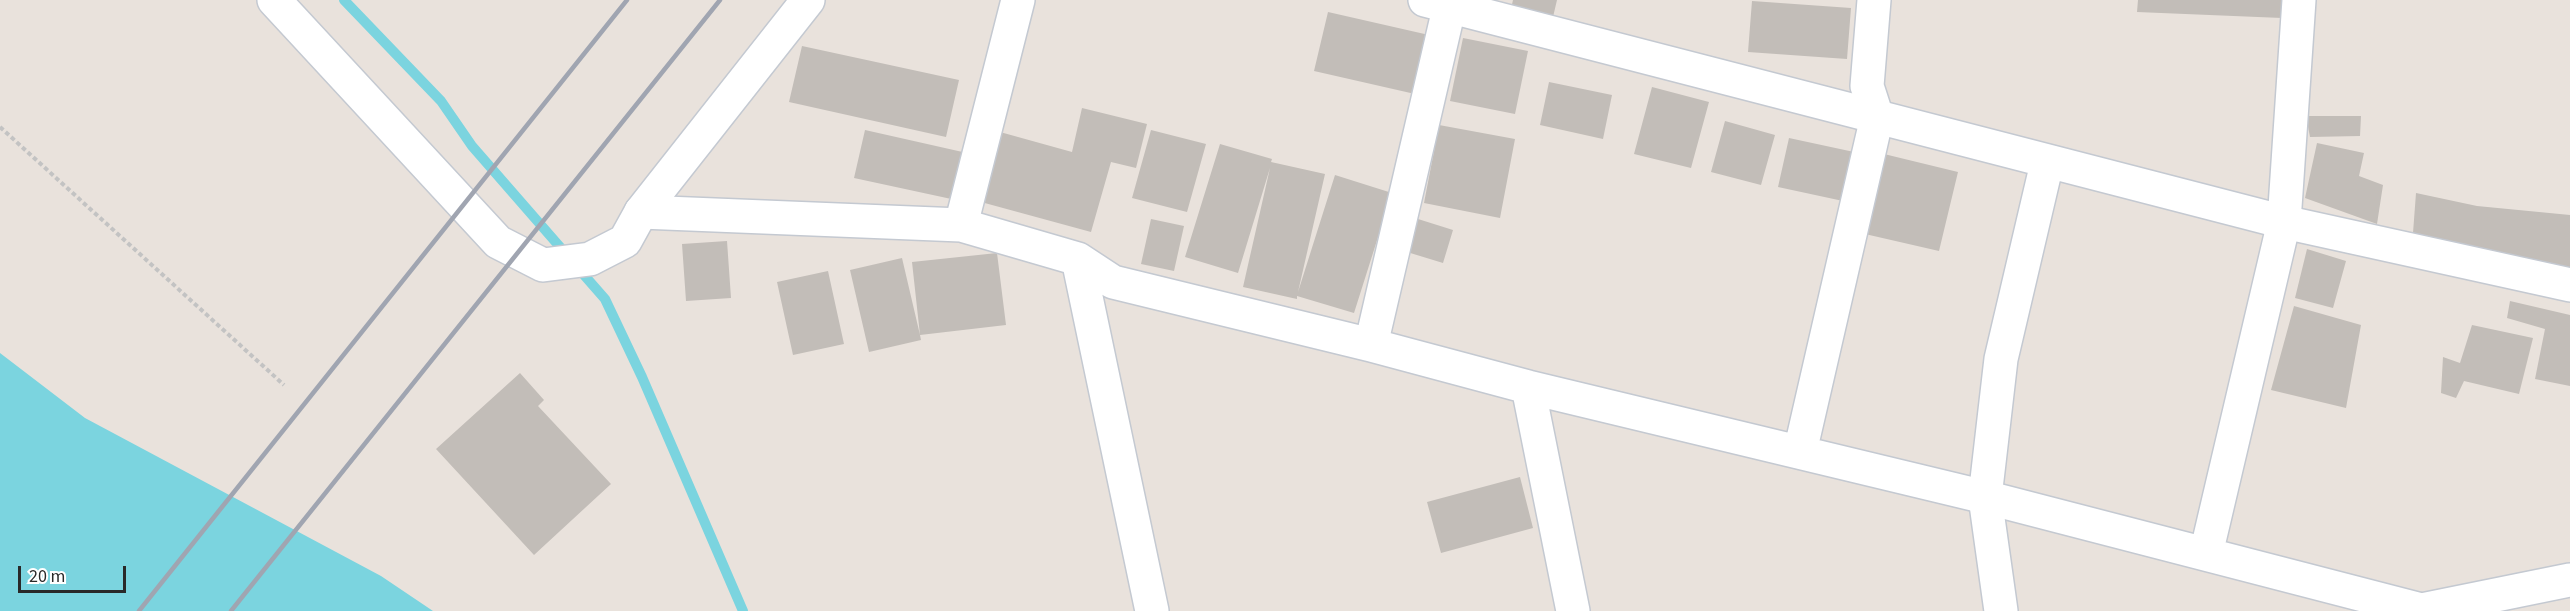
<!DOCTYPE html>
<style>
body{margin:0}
#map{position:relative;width:2570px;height:611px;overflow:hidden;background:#e9e2dc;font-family:"Source Sans 3",sans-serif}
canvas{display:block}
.scale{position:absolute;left:18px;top:566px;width:108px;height:27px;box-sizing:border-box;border:3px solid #292929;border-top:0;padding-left:8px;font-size:18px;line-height:21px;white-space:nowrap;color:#292929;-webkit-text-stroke:4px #fff;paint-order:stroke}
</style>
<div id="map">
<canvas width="2570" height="611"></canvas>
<div class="scale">20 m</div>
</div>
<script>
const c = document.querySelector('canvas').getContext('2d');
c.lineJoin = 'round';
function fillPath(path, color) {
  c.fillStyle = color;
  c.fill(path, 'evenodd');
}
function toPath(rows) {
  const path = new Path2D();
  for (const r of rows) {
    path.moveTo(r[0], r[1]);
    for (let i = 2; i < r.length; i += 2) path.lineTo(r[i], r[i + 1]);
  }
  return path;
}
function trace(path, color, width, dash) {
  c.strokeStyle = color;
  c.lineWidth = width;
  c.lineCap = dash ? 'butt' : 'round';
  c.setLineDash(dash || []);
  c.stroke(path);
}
fillPath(toPath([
 [0,353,85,418,381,576,433,611,0,611]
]), '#7bd4df');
trace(toPath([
 [344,0,441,101,472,146,567,255],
 [577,267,605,299,642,377,743,611]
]), '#7bd4df', 10);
fillPath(toPath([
 [1513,0,1557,0,1553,17,1511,9],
 [2138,0,2283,0,2282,18,2137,12],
 [1752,1,1851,8,1847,59,1748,52],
 [1328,12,1429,35,1415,94,1314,71],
 [1463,38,1528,51,1515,114,1450,101],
 [802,46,959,80,946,137,789,102],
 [1549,82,1612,95,1603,139,1540,125],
 [1652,87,1709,102,1691,168,1634,154],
 [1082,108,1147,124,1136,168,1111,162,1091,232,981,202,1000,132,1072,152],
 [2306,116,2361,116,2360,136,2310,137],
 [1725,121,1775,135,1761,185,1711,172],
 [1439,125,1515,139,1500,218,1424,203],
 [865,130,967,153,956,200,854,178],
 [1151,130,1206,144,1187,212,1132,198],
 [1789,138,1854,152,1843,201,1778,187],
 [2317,143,2364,153,2359,176,2383,185,2377,224,2305,198],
 [1220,144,1272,159,1271,162,1325,174,1298,292,1335,175,1392,193,1354,313,1297,296,1297,299,1243,287,1270,168,1238,273,1185,257],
 [1884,154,1958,172,1939,251,1865,234],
 [2416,193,2477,206,2570,215,2570,268,2536,264,2413,233],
 [1151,219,1184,226,1174,271,1141,264],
 [1418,219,1453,230,1443,263,1407,252],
 [727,241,731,298,686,301,682,244],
 [2307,249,2346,261,2333,308,2295,298],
 [997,253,1006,325,920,335,921,340,869,352,850,270,902,258,920,335,912,262],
 [828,271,844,344,793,355,777,282],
 [2510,301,2570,315,2570,386,2535,379,2545,329,2507,318],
 [2294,306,2361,325,2346,408,2271,390],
 [2472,325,2533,338,2519,394,2464,381,2456,398,2441,393,2443,357,2460,363],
 [520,373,544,400,538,406,611,484,534,555,436,449],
 [1520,477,1533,528,1441,553,1427,502]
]), '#c2bdb8');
const minor = toPath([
 [641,212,961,225,1018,0],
 [961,225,1078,259,1113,282,1371,345,1528,387,1573,611],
 [1078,259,1152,611],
 [1371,345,1451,0],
 [1528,387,1985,497,2425,611],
 [1800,452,1877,117,1867,86,1874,0],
 [2206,554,2284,222,2299,0],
 [2417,611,2570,580]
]);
const tertiary = toPath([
 [274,0,498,242,543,265,590,259,625,241,641,212,808,0],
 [1425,0,2284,222,2570,285],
 [2001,611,1985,497,2001,359,2047,163]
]);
trace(minor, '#c4c9d1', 36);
trace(tertiary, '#c4c9d1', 36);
trace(toPath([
 [0,127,284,385]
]), '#c3c3c3', 4, [4.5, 3]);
trace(minor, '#fff', 33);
trace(tertiary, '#fff', 33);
trace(toPath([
 [139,611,627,0],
 [231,611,720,0]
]), '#a0a5b1', 4.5);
</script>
